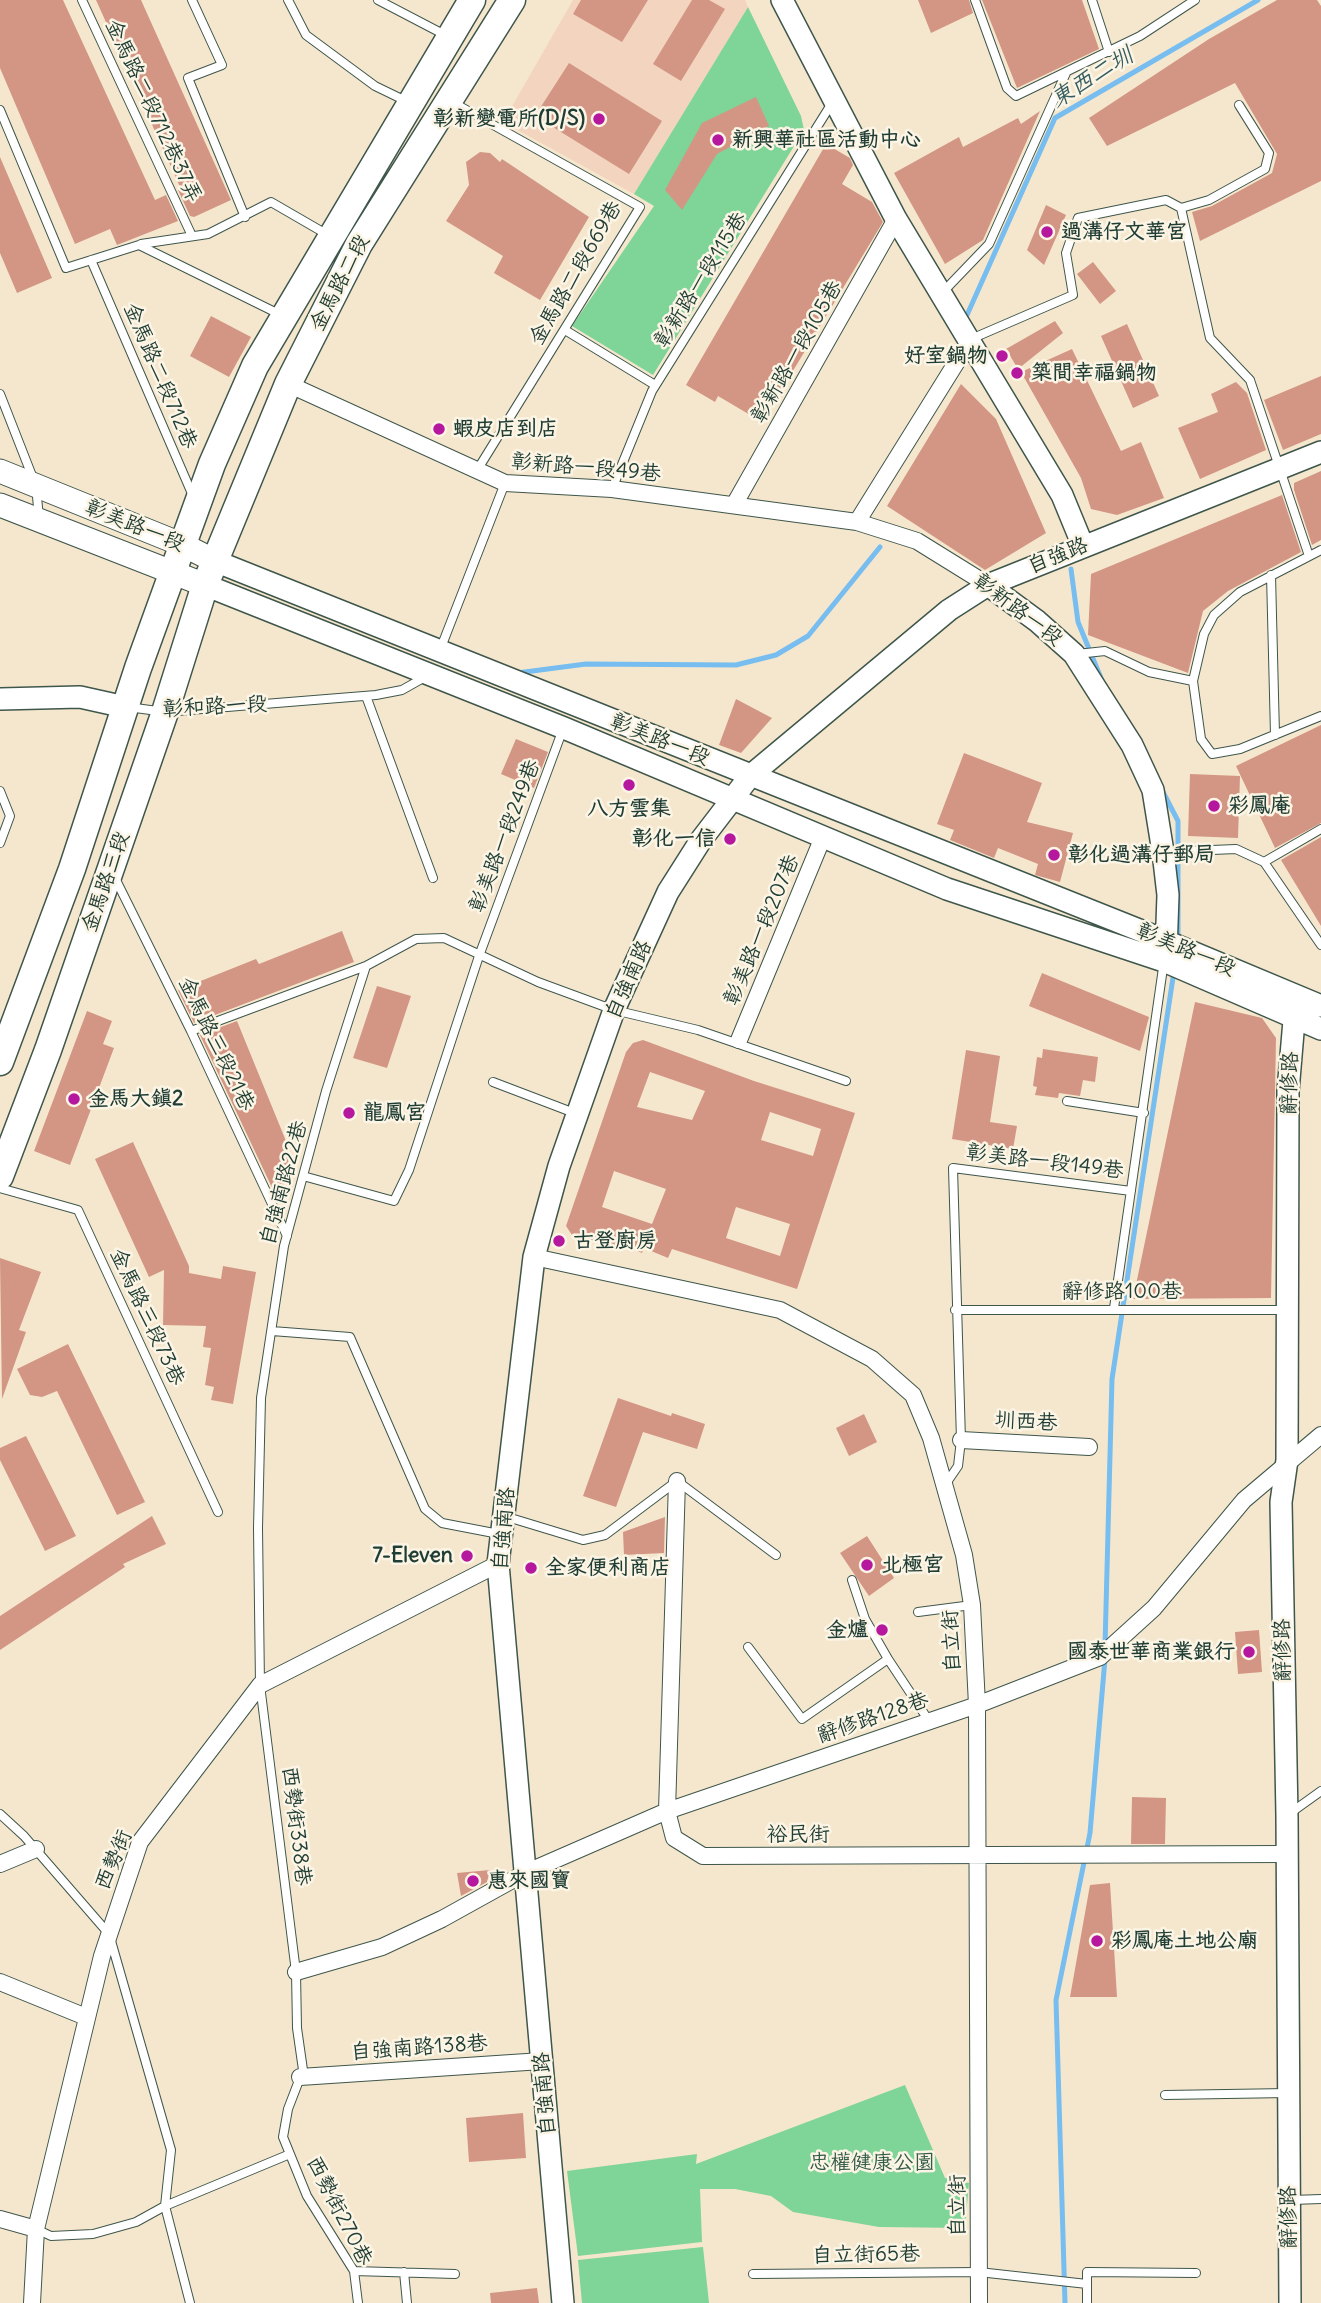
<!DOCTYPE html>
<meta charset="utf-8">
<style>
body{margin:0}
canvas{display:block;background:#f5e7cd}
</style>
<canvas width="1321" height="2303"></canvas>
<script>
const c = document.querySelector('canvas').getContext('2d');
c.lineJoin = 'round';
function fillPath(path, color) {
  c.fillStyle = color;
  c.fill(path, 'evenodd');
}
function toPath(rows) {
  const path = new Path2D();
  for (const r of rows) {
    path.moveTo(r[0], r[1]);
    for (let i = 2; i < r.length; i += 2) path.lineTo(r[i], r[i + 1]);
  }
  return path;
}
function trace(path, color, width, dash) {
  c.strokeStyle = color;
  c.lineWidth = width;
  c.lineCap = dash ? 'butt' : 'round';
  c.setLineDash(dash || []);
  c.stroke(path);
}
function write(font, color, halo, rows, align = 'center') {
  c.font = font + ' Delius,"LXGW WenKai TC",sans-serif';
  c.lineWidth = 5;
  c.setLineDash([]);
  c.textBaseline = 'middle';
  c.strokeStyle = halo;
  c.fillStyle = color;
  for (const [text, x, y, turn = 0] of rows) {
    c.save();
    c.translate(x, y);
    c.rotate((+turn || 0) * Math.PI / 180);
    c.textAlign = isNaN(turn) ? turn : align;
    if (halo) c.strokeText(text, 0, 0);
    c.fillText(text, 0, 0);
    c.restore();
  }
}
fillPath(toPath([
 [573,0,745,0,748,7,634,194,503,122]
]), '#f3d4be');
fillPath(toPath([
 [748,7,801,116,804,130,653,375,572,326,654,206,634,194],
 [905,2085,945,2178,969,2183,965,2228,879,2227,793,2212,771,2196,735,2189,700,2189,702,2242,578,2256,567,2171,697,2154,696,2164],
 [703,2247,709,2303,582,2303,578,2260]
]), '#7fd498');
trace(toPath([
 [967,315,1055,118,1258,0],
 [1071,569,1078,622,1103,683],
 [517,673,586,664,736,665,776,655,808,636,880,547],
 [1162,790,1178,821,1178,940],
 [1105,1646,1112,1379,1174,971],
 [1065,2303,1056,2000,1090,1833,1105,1659]
]), '#78bdef', 5);
fillPath(toPath([
 [0,0,63,0,155,200,166,195,178,221,117,245,110,229,75,244,0,68],
 [96,0,141,0,231,200,194,217,190,216,178,190,181,189],
 [581,0,648,0,622,42,573,14],
 [692,0,709,0,725,9,681,81,653,64],
 [918,0,969,0,973,13,931,33],
 [982,0,1082,0,1099,49,1017,88],
 [1277,0,1317,0,1321,6,1321,181,1200,241,1192,212,1212,206,1272,173,1277,154,1235,83,1107,146,1089,118,1209,39],
 [569,63,662,121,629,174,535,116],
 [756,97,769,126,717,154,682,210,665,190,702,123],
 [1040,111,983,240,945,264,894,173,959,137,963,147,1018,118,1021,124],
 [826,144,850,158,853,165,842,184,872,202,883,222,762,422,718,396,715,402,686,385],
 [480,152,490,153,500,162,502,159,589,217,540,300,494,273,503,256,446,221,469,185,466,162],
 [0,157,52,278,17,293,0,253],
 [1046,205,1066,215,1044,265,1027,250],
 [1093,262,1116,291,1100,304,1077,274],
 [211,316,251,337,229,377,190,356],
 [1055,321,1063,333,1018,369,1006,349],
 [1127,324,1159,396,1133,408,1101,336],
 [1072,349,1121,451,1141,442,1164,498,1117,515,1091,509,1081,478,1021,372],
 [1321,376,1321,434,1283,450,1264,400],
 [1236,382,1247,393,1266,450,1200,479,1178,428,1218,412,1211,394],
 [961,384,996,419,1046,533,985,570,887,506],
 [1321,471,1321,540,1312,545,1294,490,1294,483],
 [1282,495,1301,552,1228,591,1203,611,1188,673,1088,635,1091,574],
 [736,699,772,718,741,753,719,745],
 [1321,725,1321,823,1275,848,1236,766],
 [516,739,548,752,534,788,501,774],
 [964,753,1042,783,1027,822,1073,833,1060,882,1035,875,1038,864,998,848,994,858,950,840,954,830,937,824],
 [1190,774,1240,776,1238,838,1188,836],
 [1321,837,1321,926,1281,860],
 [342,931,354,962,194,1023,178,990,256,959,259,964],
 [1042,973,1149,1017,1140,1051,1029,1006],
 [377,986,411,996,387,1068,353,1058],
 [1195,1002,1262,1018,1276,1038,1271,1298,1133,1299],
 [87,1011,112,1021,103,1044,114,1048,70,1165,34,1151],
 [237,1021,286,1141,290,1174,276,1196,200,1035],
 [643,1040,754,1081,855,1113,797,1289,672,1249,668,1258,644,1248,642,1253,623,1245,622,1249,585,1238,585,1241,572,1235,566,1226,626,1052,633,1043],
 [650,1072,705,1091,692,1120,637,1107],
 [770,1112,821,1129,813,1156,761,1140],
 [614,1171,666,1189,652,1224,602,1207],
 [736,1207,790,1224,780,1256,726,1238],
 [1043,1049,1098,1057,1095,1082,1083,1080,1080,1096,1059,1093,1058,1098,1035,1095,1037,1087,1033,1086,1037,1057,1042,1058],
 [966,1050,1000,1056,990,1122,1017,1126,1013,1149,952,1139],
 [133,1142,189,1266,189,1273,221,1279,223,1266,256,1272,233,1404,211,1400,214,1387,205,1385,211,1348,203,1347,206,1326,163,1325,164,1270,149,1277,95,1159],
 [0,1258,41,1272,19,1330,26,1332,2,1399],
 [68,1344,145,1502,117,1515,57,1391,42,1397,30,1395,17,1369],
 [618,1398,671,1416,672,1413,705,1424,697,1449,643,1432,616,1507,583,1496],
 [864,1414,877,1442,849,1456,836,1428],
 [26,1436,76,1536,45,1551,0,1460,0,1448],
 [152,1516,166,1544,123,1564,125,1567,0,1650,0,1616],
 [665,1517,664,1553,624,1555,623,1532],
 [867,1536,894,1578,869,1596,840,1553],
 [1259,1630,1262,1672,1238,1674,1235,1632],
 [1132,1797,1166,1798,1165,1844,1131,1844],
 [490,1870,487,1882,461,1896,457,1873],
 [1110,1883,1117,1997,1070,1997,1090,1885],
 [523,2113,526,2158,469,2162,466,2118],
 [537,2288,539,2303,491,2303,490,2293]
]), '#d39685');
const service = toPath([
 [82,0,192,236],
 [192,0,222,65,188,78,245,217],
 [288,0,306,35,375,86,408,102],
 [378,0,447,36],
 [975,0,1007,88,1016,96,1140,36,1195,0],
 [1092,0,1109,52],
 [454,103,640,207,476,472],
 [0,110,66,268,139,245,281,315],
 [1181,208,1209,200,1265,169,1269,153,1239,105],
 [141,244,208,234,271,202,328,235],
 [91,260,193,496],
 [942,293,989,244,1066,73],
 [565,330,655,385],
 [971,339,1073,295,1066,253,1078,218,1166,200,1181,208,1210,338,1250,380,1309,556],
 [0,394,36,486,39,518],
 [612,489,652,391,832,103],
 [1271,575,1275,735],
 [440,650,505,483],
 [1077,654,1105,651,1149,672,1193,681,1204,634,1214,615,1240,592,1321,550],
 [1193,681,1201,739,1212,754,1240,749,1321,716],
 [366,696,433,878],
 [128,707,165,712,376,695,402,690,425,677],
 [0,791,10,816,0,843],
 [1164,852,1236,849,1264,862,1321,945],
 [1264,862,1321,829],
 [114,876,191,1031,287,1236],
 [191,1031,366,966],
 [493,1082,577,1114],
 [1067,1101,1144,1113],
 [303,1176,394,1201,409,1170,479,956,563,729],
 [0,1188,78,1210,218,1512],
 [1114,1308,1164,961],
 [955,1310,1287,1310],
 [272,1331,350,1337,425,1509,442,1523,499,1534],
 [945,1485,958,1466,961,1440,953,1168,1131,1191],
 [504,1516,583,1540,605,1535,677,1481,776,1555],
 [852,1580,865,1619,888,1659],
 [918,1612,972,1605],
 [748,1647,802,1719,888,1659,929,1721],
 [0,1814,24,1836,109,1934,171,2150,165,2206,190,2303],
 [1289,1814,1321,1791],
 [1165,2095,1288,2093],
 [1292,2200,1321,2199],
 [36,2229,51,2236,93,2234,136,2222,165,2206,290,2154],
 [354,2271,455,2274],
 [404,2272,407,2303],
 [753,2274,979,2272,1087,2284],
 [358,2303,354,2271,307,2196,283,2137,288,2109,303,2070,297,2028,296,1972,260,1685,258,1528,261,1398,284,1246,326,1091,366,966,416,939,444,938,538,982,614,1010,698,1030,846,1081],
 [1087,2303,1087,2272,1196,2273]
]);
const minor = toPath([
 [288,384,505,483,612,489,857,522,917,541,988,585],
 [734,505,896,219],
 [857,522,971,339],
 [739,1040,823,837],
 [534,1257,780,1310,872,1359,913,1395,931,1438,964,1555,972,1605,977,1705,979,2303],
 [961,1440,1089,1447],
 [677,1481,667,1811,674,1838,703,1856,1286,1854],
 [0,1864,36,1849],
 [296,1972,382,1947,442,1919,525,1873,667,1811,977,1705,1100,1657,1154,1608,1244,1500,1321,1435],
 [0,1982,86,2017],
 [300,2077,542,2061],
 [0,2219,36,2229],
 [32,2303,36,2229,102,1956,140,1842,260,1685,498,1564]
]);
const tertiary = toPath([
 [782,0,896,219,1062,495,1083,546],
 [215,561,1144,932,1321,1006],
 [205,585,564,728,947,889,1164,961,1321,1029],
 [988,585,1037,621,1074,654,1132,745,1153,790,1163,852,1168,895,1166,952],
 [0,699,80,697,125,707],
 [563,2303,498,1564,534,1257,559,1166,614,1010,668,892,701,840,750,776,949,610,988,585,1321,452],
 [1290,2303,1287,1816,1281,1502,1287,1460,1288,1091,1296,997]
]);
const secondary = toPath([
 [0,471,183,545,215,561],
 [0,505,205,585]
]);
const primary = toPath([
 [0,1062,72,869,138,668,212,464,255,366,472,0],
 [0,1176,48,1050,165,712,205,585,288,384,359,244,512,0]
]);
trace(service, '#3f564b', 10);
trace(minor, '#3f564b', 18);
trace(tertiary, '#3f564b', 24);
trace(secondary, '#3f564b', 25);
trace(primary, '#3f564b', 29);
trace(service, '#fff', 8);
trace(minor, '#fff', 16);
trace(tertiary, '#fff', 21);
trace(secondary, '#fff', 23);
trace(primary, '#fff', 26);
for (const [x, y, r, color] of [
 [599,119,7,"#b5179e"],
 [718,140,7,"#b5179e"],
 [1047,232,7,"#b5179e"],
 [1002,356,7,"#b5179e"],
 [1017,373,7,"#b5179e"],
 [439,429,7,"#b5179e"],
 [629,785,7,"#b5179e"],
 [1214,806,7,"#b5179e"],
 [730,839,7,"#b5179e"],
 [1054,855,7,"#b5179e"],
 [74,1099,7,"#b5179e"],
 [349,1113,7,"#b5179e"],
 [559,1241,7,"#b5179e"],
 [467,1556,7,"#b5179e"],
 [867,1565,7,"#b5179e"],
 [531,1568,7,"#b5179e"],
 [882,1630,7,"#b5179e"],
 [1249,1652,7,"#b5179e"],
 [473,1881,7,"#b5179e"],
 [1097,1941,7,"#b5179e"]
]) {
  const dot = new Path2D();
  dot.arc(x, y, r, 0, 2 * Math.PI);
  c.fillStyle = color;
  c.fill(dot);
  trace(dot, '#fcf5e5', 2.5);
}
write('21px', '#1f3d34', '#fcf5e5', [
 ["金馬路二段712巷37弄",153,111,65],
 ["金馬路二段669巷",576,273,-60],
 ["彰新路一段115巷",701,280,-58],
 ["金馬路二段",340,283,-63],
 ["彰新路一段105巷",797,352,-60],
 ["金馬路二段712巷",160,376,67],
 ["彰新路一段49巷",586,468,5],
 ["彰美路一段",135,526,22],
 ["自強路",1058,556,-22],
 ["彰新路一段",1018,610,37],
 ["彰和路一段",215,707,-3],
 ["彰美路一段",660,740,22],
 ["彰美路一段249巷",505,836,-69],
 ["金馬路三段",106,882,-71],
 ["彰美路一段207巷",762,930,-67],
 ["彰美路一段",1186,950,23],
 ["自強南路",629,980,-66],
 ["金馬路三段21巷",216,1044,64],
 ["辭修路",1290,1083,-88],
 ["彰美路一段149巷",1045,1162,7],
 ["自強南路22巷",284,1183,-75],
 ["辭修路100巷",1122,1292],
 ["金馬路三段73巷",147,1317,65],
 ["圳西巷",1026,1422,3],
 ["自強南路",504,1529,-85],
 ["自立街",952,1641,-93],
 ["辭修路",1283,1650,-91],
 ["辭修路128巷",873,1718,-19],
 ["西勢街338巷",296,1826,83],
 ["裕民街",798,1835],
 ["西勢街",114,1860,-67],
 ["自強南路138巷",419,2048,-4],
 ["自強南路",545,2094,-95],
 ["自立街",958,2206,-90],
 ["西勢街270巷",339,2211,63],
 ["辭修路",1289,2217,-91],
 ["自立街65巷",866,2255,-1]
]);
write('bold 21px', '#1f3d34', '#fcf5e5', [
 ["彰新變電所(D/S)",585,119,"right"],
 ["新興華社區活動中心",732,140],
 ["過溝仔文華宮",1061,232],
 ["好室鍋物",988,356,"right"],
 ["築間幸福鍋物",1031,373],
 ["蝦皮店到店",453,429],
 ["彩鳳庵",1228,806],
 ["八方雲集",629,809,"center"],
 ["彰化一信",716,839,"right"],
 ["彰化過溝仔郵局",1068,855],
 ["金馬大鎮2",88,1099],
 ["龍鳳宮",363,1113],
 ["古登廚房",573,1241],
 ["7-Eleven",453,1556,"right"],
 ["北極宮",881,1565],
 ["全家便利商店",545,1568],
 ["金爐",868,1630,"right"],
 ["國泰世華商業銀行",1235,1652,"right"],
 ["惠來國寶",487,1881],
 ["彩鳳庵土地公廟",1111,1941]
], 'left');
write('21px', '#325b48', '#fcf5e5', [
 ["忠權健康公園",872,2163]
]);
write('italic 23px', '#355d63', '#fcf5e5', [
 ["東西二圳",1092,78,-32]
]);
</script>
